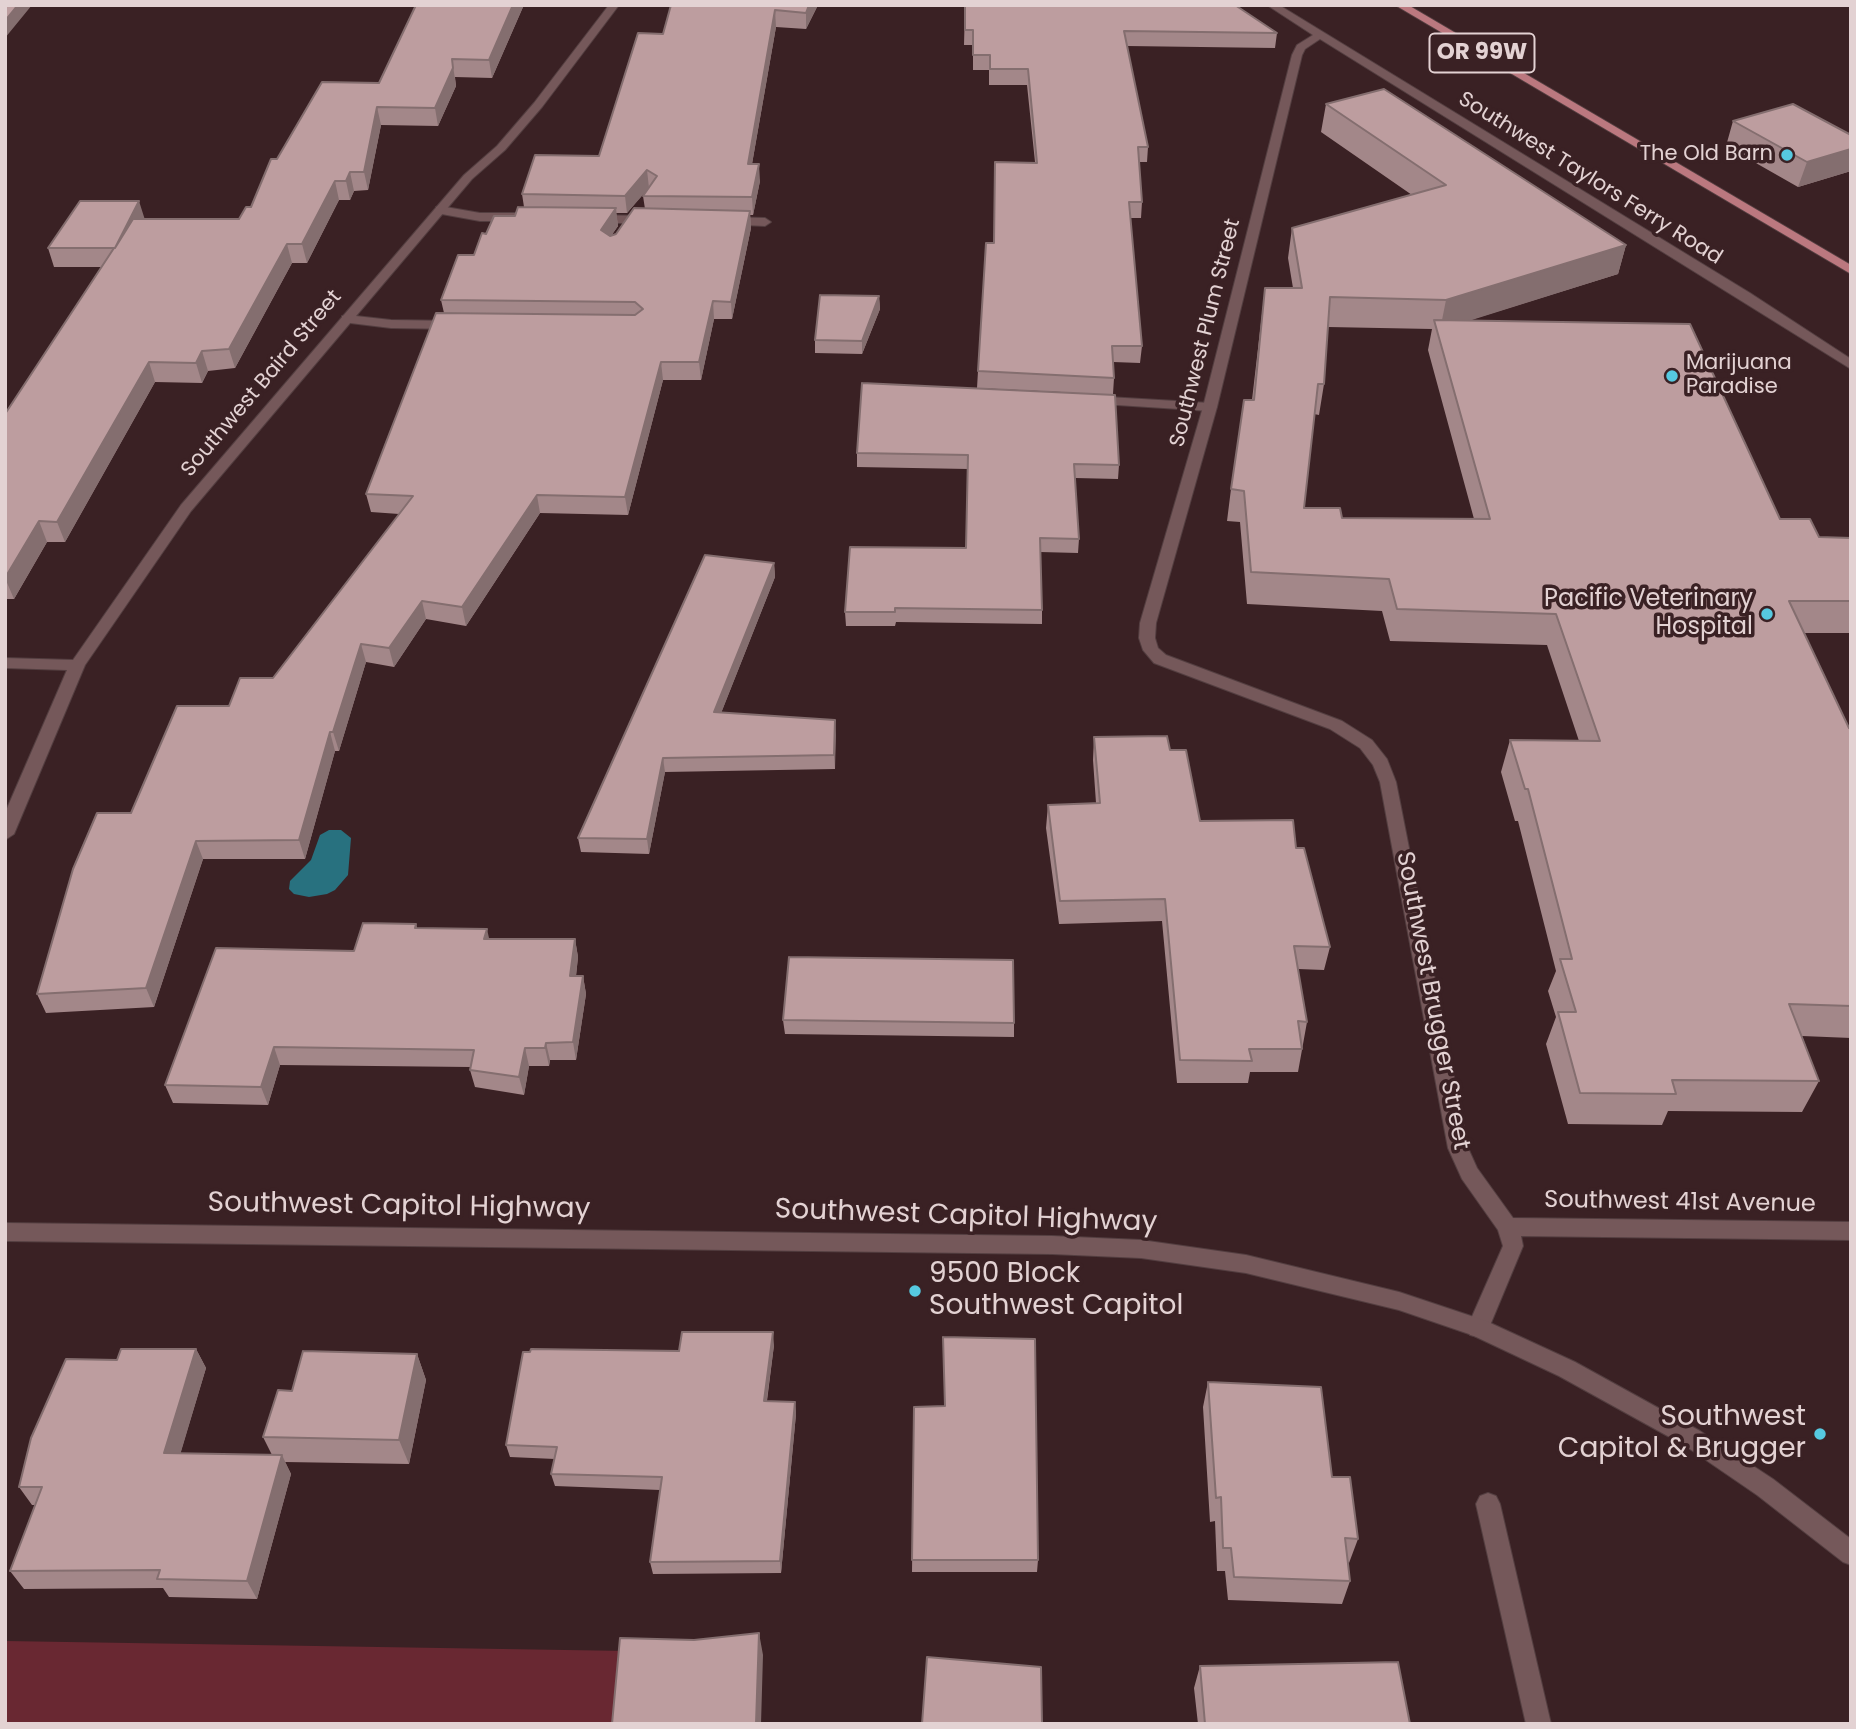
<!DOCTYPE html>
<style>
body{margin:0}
#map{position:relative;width:1856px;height:1729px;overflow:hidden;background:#3a2124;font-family:Poppins,sans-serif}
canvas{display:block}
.frame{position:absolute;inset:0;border:7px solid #e3d2d3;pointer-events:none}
</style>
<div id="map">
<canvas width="1856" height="1729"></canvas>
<div class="frame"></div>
</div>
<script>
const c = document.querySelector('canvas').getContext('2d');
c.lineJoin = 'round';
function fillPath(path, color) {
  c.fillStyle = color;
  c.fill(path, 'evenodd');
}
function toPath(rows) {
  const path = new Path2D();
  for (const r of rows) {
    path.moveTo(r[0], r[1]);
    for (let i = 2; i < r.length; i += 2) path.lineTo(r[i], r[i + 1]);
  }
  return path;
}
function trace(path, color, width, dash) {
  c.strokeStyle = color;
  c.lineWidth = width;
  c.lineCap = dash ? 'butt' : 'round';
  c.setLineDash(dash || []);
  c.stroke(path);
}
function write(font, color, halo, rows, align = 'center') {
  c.font = font + ' Poppins,sans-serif';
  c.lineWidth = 7;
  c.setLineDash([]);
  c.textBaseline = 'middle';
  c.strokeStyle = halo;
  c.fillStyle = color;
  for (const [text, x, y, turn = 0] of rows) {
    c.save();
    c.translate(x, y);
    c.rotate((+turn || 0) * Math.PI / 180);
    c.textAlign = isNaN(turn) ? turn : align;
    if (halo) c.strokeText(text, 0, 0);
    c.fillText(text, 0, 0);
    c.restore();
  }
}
fillPath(toPath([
 [5,1641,628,1651,618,1724,5,1724]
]), '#692832');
fillPath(toPath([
 [329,830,341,830,351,838,348,875,335,890,327,894,309,897,294,894,289,889,290,881,311,860,320,835]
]), '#28717f');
const service = toPath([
 [440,206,480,213,516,213,522,217,516,221,480,221,436,213,436,207,440,206],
 [593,215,649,216,655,220,649,224,589,222,589,216,593,215],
 [726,217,765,218,771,222,765,226,722,224,722,218,726,217],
 [347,315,391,320,456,321,462,325,456,329,391,328,342,322,342,316,347,315],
 [1091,396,1210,403,1217,407,1210,411,1086,403,1084,400,1091,396]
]);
const minor = toPath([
 [609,5,619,5,542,107,505,150,472,179,191,511,85,665,14,834,5,840,5,813,67,670,5,668,5,658,73,660,181,505,464,175,497,146,534,103,609,5],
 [1267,5,1279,5,1750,293,1851,359,1851,369,1320,39,1305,49,1302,55,1217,407,1156,623,1155,638,1158,648,1166,655,1342,721,1372,740,1387,759,1396,782,1468,1148,1477,1168,1513,1218,1851,1222,1851,1240,1521,1236,1523,1246,1486,1335,1478,1337,1470,1335,1467,1328,1503,1246,1498,1230,1462,1179,1448,1148,1380,782,1373,765,1360,748,1330,729,1154,663,1143,650,1139,638,1140,623,1203,407,1292,55,1297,45,1313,35,1267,5],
 [1488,1493,1496,1496,1500,1504,1551,1724,1526,1724,1476,1504,1480,1496,1488,1493]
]);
const tertiary = toPath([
 [5,1223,1052,1236,1141,1240,1246,1255,1399,1292,1486,1321,1575,1362,1700,1431,1773,1479,1851,1539,1851,1565,1843,1562,1757,1495,1684,1445,1559,1376,1472,1335,1399,1310,1246,1273,1141,1258,1052,1254,5,1241,5,1223]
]);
const primary = toPath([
 [1395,5,1408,5,1851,265,1851,274,1395,5]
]);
trace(service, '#533e40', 2);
trace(minor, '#533e40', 2);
trace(tertiary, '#533e40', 2);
trace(primary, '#533e40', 2);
fillPath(service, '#75585a');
fillPath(minor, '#75585a');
fillPath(tertiary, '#75585a');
fillPath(primary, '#bb787f');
fillPath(toPath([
 [416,5,523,5,523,7,492,78,455,77,456,86,438,126,381,125,368,190,354,191,350,200,339,200,307,263,292,263,235,368,208,371,202,383,155,382,65,542,47,542,14,599,5,599,5,414,102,267,54,267,48,248,145,219,239,219,251,207,277,159,379,83],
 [671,5,818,5,806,29,776,27,752,164,760,181,753,215,750,215,751,228,732,319,714,319,701,380,663,380,628,515,540,513,466,626,426,619,394,667,366,662,339,751,335,751,305,859,203,859,154,1007,46,1013,37,994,131,813,229,706,273,678,399,514,371,512,366,494,444,313,441,300,474,255,486,234,515,216,524,207,522,194,599,156,663,34],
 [648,188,643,196,645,209,616,234,611,236,618,226,616,213,627,213],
 [965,5,1277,33,1275,48,1127,46,1148,147,1147,162,1139,162,1142,202,1141,218,1130,218,1142,346,1140,363,1113,362,1114,378,1113,394,1119,465,1118,479,1075,478,1079,539,1078,553,1040,552,1042,610,1042,624,896,622,895,626,846,626,845,612,966,548,968,469,857,467,857,453,1061,392,977,388,978,371,994,243,1035,162,1027,85,989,85,989,70,973,70,973,45,964,45],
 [1326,104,1626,245,1618,274,1470,320,1780,519,1819,537,1851,538,1851,633,1804,633,1849,728,1851,728,1851,1038,1802,1036,1819,1081,1802,1112,1668,1111,1662,1125,1568,1124,1546,1044,1556,1017,1548,991,1556,971,1518,821,1515,821,1501,772,1510,740,1579,741,1547,645,1390,641,1382,611,1247,604,1240,522,1227,521,1231,489,1252,400,1265,288,1293,288,1288,258,1292,228,1412,195,1321,132],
 [1328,327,1432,329,1428,350,1474,519,1342,518,1304,508,1314,414,1319,415,1324,384],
 [1733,121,1851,135,1851,171,1798,187,1726,146],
 [879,296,880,309,862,354,815,353,815,340],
 [774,563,775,577,721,713,835,720,835,769,665,772,649,854,581,852,578,838],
 [1094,737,1170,750,1200,821,1296,848,1330,947,1324,970,1298,969,1307,1022,1298,1072,1250,1072,1248,1083,1177,1083,1162,921,1059,924,1046,828,1048,805,1096,803,1093,760],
 [416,924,417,928,489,939,575,939,578,957,576,976,583,976,586,994,576,1060,550,1060,549,1066,529,1066,524,1095,475,1087,470,1070,470,1067,280,1065,268,1105,173,1103,165,1085,354,951],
 [783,1020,1014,1023,1014,1037,785,1034],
 [774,1345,767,1401,795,1402,796,1414,781,1573,653,1574,650,1562,660,1490,555,1486,551,1474,555,1459,510,1457,506,1445],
 [196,1349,206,1368,180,1454,272,1455,263,1437,292,1391,417,1354,426,1380,409,1464,285,1462,291,1474,257,1599,169,1597,163,1588,24,1589,10,1571,35,1505,32,1505,19,1487,117,1360],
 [1208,1382,1332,1477,1358,1539,1349,1563,1348,1562,1350,1581,1342,1604,1228,1600,1225,1571,1217,1571,1215,1521,1210,1522,1203,1407],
 [914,1407,1038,1560,1037,1572,912,1572],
 [1200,1666,1410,1724,1198,1724,1194,1688]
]), '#a38789');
fillPath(toPath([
 [18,5,32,5,5,38,5,21],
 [513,5,523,5,523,7,492,78,489,60],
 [809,5,818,5,806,29,806,13],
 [775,10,776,27,749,181,748,164],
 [452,59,456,86,438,126,435,108],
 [377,107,381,125,368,190,364,172],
 [1851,149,1851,171,1798,187,1807,162],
 [759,164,760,181,753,215,752,197],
 [647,170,649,188,627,213,625,196],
 [350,172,354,191,350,200,346,181],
 [335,181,339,200,307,263,302,244],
 [139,201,145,220,115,248],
 [616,208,618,226,603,247,601,230],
 [750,211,751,228,732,319,731,302],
 [287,244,292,263,235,368,229,349],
 [1626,245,1618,274,1440,330,1446,300],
 [879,296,880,309,862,354,862,341],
 [713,301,714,319,701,380,699,362],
 [202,351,208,371,202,383,196,363],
 [149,362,155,382,65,542,57,522],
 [661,362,663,380,628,515,625,497],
 [537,495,540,513,466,626,462,607],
 [39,521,47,542,14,599,5,578],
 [774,563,775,577,716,726,714,712],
 [422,601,426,619,394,667,389,648],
 [361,644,366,662,339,751,333,732],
 [835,720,836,735,835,769,834,755],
 [330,732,335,751,305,859,299,840],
 [663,758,665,772,649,854,647,839],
 [196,841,203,859,154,1007,146,988],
 [487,929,491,947,484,939],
 [575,939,578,957,574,994,570,976],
 [583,976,586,994,576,1060,573,1042],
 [546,1043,550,1060,549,1066,545,1048],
 [274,1047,280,1065,268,1105,261,1087],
 [525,1048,529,1066,524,1095,519,1077],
 [773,1332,774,1345,765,1414,764,1401],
 [196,1349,206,1368,175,1472,164,1453],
 [417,1354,426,1380,409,1464,399,1440],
 [795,1402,796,1414,781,1573,780,1561],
 [282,1455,291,1474,257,1599,247,1581],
 [759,1633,763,1655,761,1724,756,1724]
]), '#846e6f');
const building = toPath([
 [5,5,18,5,5,21,5,5],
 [416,5,513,5,489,60,452,59,453,68,435,108,377,107,364,172,350,172,346,181,335,181,302,244,287,244,229,349,202,351,196,363,149,362,57,522,39,521,5,578,5,414,114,248,48,248,80,201,139,201,115,248,133,219,239,219,246,207,251,207,271,159,277,159,322,82,379,83,416,5],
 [671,5,809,5,806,13,775,10,748,164,759,164,752,197,643,196,657,176,647,170,625,196,522,194,535,155,599,156,638,33,663,34,671,5],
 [965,5,1235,5,1277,33,1124,31,1148,147,1138,147,1142,202,1129,202,1142,346,1112,346,1114,378,978,371,986,243,994,243,995,162,1037,163,1028,69,990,69,990,55,973,55,973,30,965,30,965,5],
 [1384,89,1626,245,1446,300,1330,297,1324,384,1318,384,1304,508,1340,508,1342,518,1490,519,1434,320,1690,324,1780,519,1810,519,1819,537,1851,538,1851,601,1789,601,1849,728,1851,728,1851,1006,1789,1004,1819,1081,1672,1080,1676,1094,1580,1093,1558,1012,1576,1012,1560,959,1572,959,1528,789,1525,789,1510,740,1600,741,1556,614,1397,609,1389,579,1251,572,1244,491,1231,489,1244,400,1254,400,1265,288,1302,288,1292,228,1446,185,1326,104,1384,89],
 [1793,104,1851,135,1851,149,1807,162,1733,121,1793,104],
 [518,207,616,208,601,230,610,236,616,234,634,208,750,211,731,302,713,301,699,362,661,362,625,497,537,495,462,607,422,601,389,648,361,644,333,732,330,732,299,840,196,841,146,988,37,994,73,869,97,813,131,813,177,706,229,706,240,678,273,678,413,496,366,494,436,313,635,315,643,309,635,302,441,300,458,255,474,255,482,233,486,234,494,216,515,216,518,207],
 [820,295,879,296,862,341,815,340,820,295],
 [862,383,1115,395,1119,465,1074,464,1079,539,1040,538,1042,610,895,608,895,612,845,612,850,547,966,548,968,455,857,453,862,383],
 [705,555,774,563,714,712,835,720,834,755,663,758,647,839,578,838,705,555],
 [1167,736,1170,750,1186,750,1200,821,1293,820,1296,848,1304,848,1330,947,1294,946,1307,1022,1298,1021,1302,1049,1249,1049,1252,1061,1180,1060,1165,899,1060,901,1048,805,1100,803,1094,737,1167,736],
 [363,923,416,924,415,928,487,929,484,939,575,939,570,976,583,976,573,1042,546,1043,545,1048,525,1048,519,1077,470,1070,474,1050,274,1047,261,1087,165,1085,216,948,354,951,363,923],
 [789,957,1013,960,1014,1023,783,1020,789,957],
 [682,1332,773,1332,764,1401,795,1402,780,1561,650,1562,662,1477,551,1474,557,1447,506,1445,523,1352,530,1352,531,1349,679,1351,682,1332],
 [943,1337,1035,1339,1038,1560,912,1560,914,1407,945,1406,943,1337],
 [121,1349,196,1349,164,1453,282,1455,247,1581,157,1579,160,1570,10,1571,42,1487,19,1487,31,1438,66,1359,117,1360,121,1349],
 [303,1351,417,1354,399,1440,263,1437,278,1390,292,1391,303,1351],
 [1208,1382,1321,1387,1332,1477,1350,1477,1358,1539,1345,1538,1350,1581,1234,1577,1231,1548,1223,1548,1221,1497,1216,1498,1208,1382],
 [759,1633,756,1724,612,1724,620,1638,694,1640,759,1633],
 [927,1657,1041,1667,1042,1724,922,1724,927,1657],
 [1398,1662,1410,1724,1205,1724,1200,1666,1398,1662]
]);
fillPath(building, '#bd9d9f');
trace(building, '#846e6f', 2);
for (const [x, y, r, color] of [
 [1787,155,7,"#56c9e0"],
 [1672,376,7,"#56c9e0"],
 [1767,614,7,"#56c9e0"],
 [915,1291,7,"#56c9e0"],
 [1820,1434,7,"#56c9e0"]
]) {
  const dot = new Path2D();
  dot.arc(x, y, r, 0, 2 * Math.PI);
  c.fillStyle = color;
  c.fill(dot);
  trace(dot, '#3a2124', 2.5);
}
write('21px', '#e3d2d3', '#3a2124', [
 ["The Old Barn",1773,155],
 ["Marijuana",1686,364,"left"],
 ["Paradise",1686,388,"left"]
], 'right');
write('21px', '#e3d2d3', '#3a2124', [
 ["Southwest Taylors Ferry Road",1590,179,32],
 ["Southwest Plum Street",1206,333,-76],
 ["Southwest Baird Street",262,384,-50]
]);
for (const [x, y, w] of [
 [1482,53,105]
]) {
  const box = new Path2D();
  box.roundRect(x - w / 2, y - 19.5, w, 39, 5);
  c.fillStyle = '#3a2124';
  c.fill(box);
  trace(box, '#e3d2d3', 2);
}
write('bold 23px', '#e3d2d3', null, [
 ["OR 99W",1482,53]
]);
write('24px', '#e3d2d3', '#3a2124', [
 ["Pacific Veterinary",1753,600],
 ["Hospital",1753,628]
], 'right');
write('24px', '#e3d2d3', '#3a2124', [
 ["Southwest Brugger Street",1432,1001,79],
 ["Southwest 41st Avenue",1680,1203,1]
]);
write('28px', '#e3d2d3', '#3a2124', [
 ["Southwest Capitol Highway",399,1207,1],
 ["Southwest Capitol Highway",966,1217,2]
]);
write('28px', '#e3d2d3', '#3a2124', [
 ["9500 Block",929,1275],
 ["Southwest Capitol",929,1307],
 ["Southwest",1806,1418,"right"],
 ["Capitol & Brugger",1806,1450,"right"]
], 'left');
</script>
